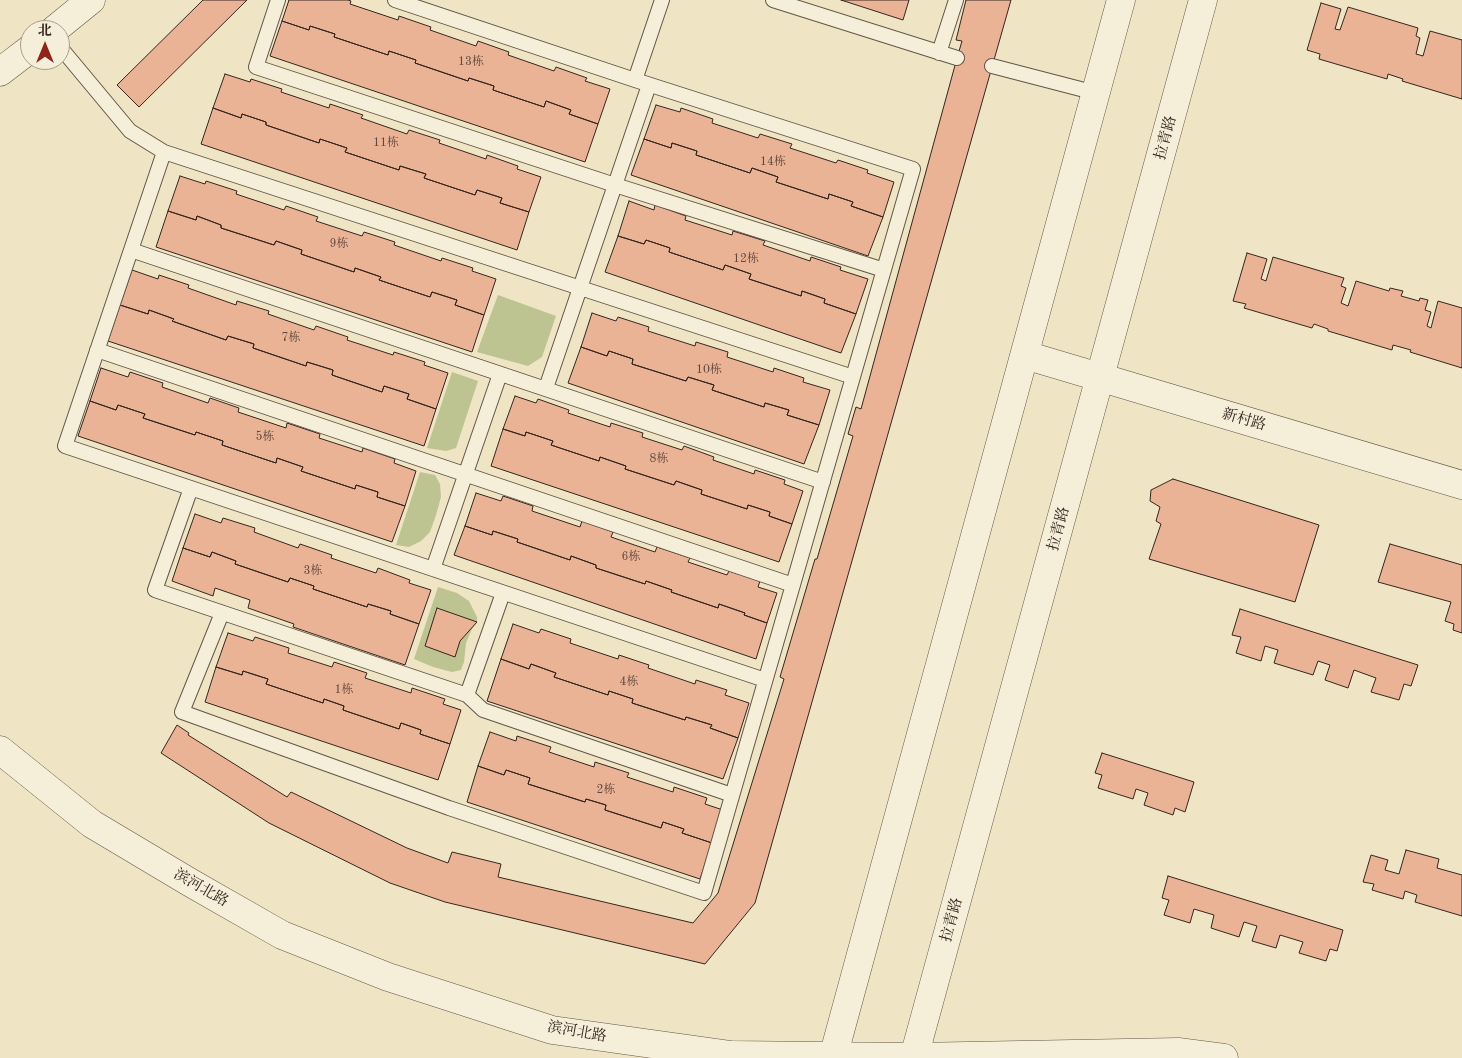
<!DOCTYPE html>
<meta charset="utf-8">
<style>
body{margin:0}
#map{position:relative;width:1462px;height:1058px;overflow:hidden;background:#efe5c4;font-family:"Old Standard TT","Noto Serif SC",serif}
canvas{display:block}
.north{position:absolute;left:20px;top:20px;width:50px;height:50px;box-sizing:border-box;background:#f5eed9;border:1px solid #a89e8e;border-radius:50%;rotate:0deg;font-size:14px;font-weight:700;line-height:20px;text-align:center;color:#35251e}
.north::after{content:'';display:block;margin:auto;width:18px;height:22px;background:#8f2418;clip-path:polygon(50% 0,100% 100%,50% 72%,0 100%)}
</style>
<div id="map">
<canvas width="1462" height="1058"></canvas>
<div class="north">北</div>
</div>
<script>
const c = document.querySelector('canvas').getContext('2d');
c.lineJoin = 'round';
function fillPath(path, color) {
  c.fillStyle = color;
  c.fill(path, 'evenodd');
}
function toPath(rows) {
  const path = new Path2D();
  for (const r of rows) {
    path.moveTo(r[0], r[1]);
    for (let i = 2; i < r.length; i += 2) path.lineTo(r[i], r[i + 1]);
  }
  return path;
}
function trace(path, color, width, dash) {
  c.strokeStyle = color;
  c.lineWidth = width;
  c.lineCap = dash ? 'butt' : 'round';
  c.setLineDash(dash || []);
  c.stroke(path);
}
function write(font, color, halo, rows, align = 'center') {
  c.font = font + ' "Old Standard TT","Noto Serif SC",serif';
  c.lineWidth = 4;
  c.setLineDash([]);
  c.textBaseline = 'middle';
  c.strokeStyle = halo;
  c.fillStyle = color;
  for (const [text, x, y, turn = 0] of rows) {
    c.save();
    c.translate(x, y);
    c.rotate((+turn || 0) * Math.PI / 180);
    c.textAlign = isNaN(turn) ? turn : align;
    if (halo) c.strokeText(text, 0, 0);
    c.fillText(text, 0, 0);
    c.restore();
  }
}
fillPath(toPath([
 [498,295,556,316,542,357,528,366,477,352],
 [452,372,478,381,456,448,446,451,427,448],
 [420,472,435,475,440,484,441,497,436,515,430,532,421,541,409,547,396,545],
 [438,587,457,593,469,601,477,617,477,622,472,629,466,643,464,662,461,670,452,672,433,667,414,659]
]), '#bdc391');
const building = toPath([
 [203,0,247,0,139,107,117,85,203,0],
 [289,0,348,0,351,1,350,4,398,20,399,16,431,27,430,30,476,46,478,41,509,52,508,55,554,71,556,67,587,78,585,81,610,89,598,124,569,114,571,110,546,101,544,107,493,90,494,86,469,78,468,81,415,63,416,60,389,51,388,55,334,37,335,34,310,26,309,30,282,21,289,0],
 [841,0,909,0,903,20,841,0],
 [966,0,1011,0,755,903,705,964,445,902,390,883,269,823,161,753,177,725,189,733,188,735,287,797,291,792,407,848,448,863,452,852,501,864,498,877,693,923,718,893,784,679,780,677,815,559,817,559,853,436,848,434,856,407,861,409,957,58,962,41,956,40,966,0],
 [1321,3,1341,9,1335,29,1340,30,1348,7,1418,28,1416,36,1420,38,1416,54,1423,56,1430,31,1462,40,1462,99,1402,81,1403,79,1388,74,1387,79,1319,59,1320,54,1307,50,1321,3],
 [282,21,309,30,310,26,335,34,334,37,388,55,389,51,416,60,415,63,468,81,469,78,494,86,493,90,544,107,546,101,571,110,569,114,598,124,585,162,270,56,282,21],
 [225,74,250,82,251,79,282,89,281,92,329,108,330,104,363,115,361,118,407,134,409,130,440,140,439,143,486,159,487,155,518,166,517,169,541,177,529,212,500,203,502,198,477,190,475,195,424,178,426,174,400,166,399,170,345,152,347,148,320,139,319,143,266,125,266,122,242,114,241,118,213,108,225,74],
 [656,105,680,112,681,108,713,119,712,123,758,138,760,134,792,144,790,148,836,163,838,160,868,170,867,173,894,182,883,217,851,206,853,202,829,194,828,199,776,182,778,177,752,168,750,173,696,155,697,151,672,143,671,148,644,139,656,105],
 [213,108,241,118,242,114,266,122,266,125,319,143,320,139,347,148,345,152,399,170,400,166,426,174,424,178,475,195,477,190,502,198,500,203,529,212,517,250,201,144,213,108],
 [644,139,671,148,672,143,697,151,696,155,750,173,752,168,778,177,776,182,828,199,829,194,853,202,851,206,883,217,868,256,631,175,644,139],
 [180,176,205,184,206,181,237,191,236,194,284,210,286,206,318,217,316,221,362,236,364,232,395,242,394,245,441,261,442,258,473,268,472,271,496,279,484,315,455,305,457,300,432,292,430,297,379,280,381,277,355,268,354,272,301,254,302,250,276,241,274,245,221,228,221,225,197,216,196,220,168,211,180,176],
 [629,201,654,210,655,205,686,216,685,220,732,235,733,231,765,241,763,245,810,261,811,257,841,267,840,270,868,279,856,314,824,303,825,299,802,291,801,296,749,279,751,274,725,265,723,270,669,252,670,248,646,240,644,244,618,236,629,201],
 [168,211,196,220,197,216,221,225,221,228,274,245,276,241,302,250,301,254,354,272,355,268,381,277,379,280,430,297,432,292,457,300,455,305,484,315,472,352,156,247,168,211],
 [618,236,644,244,646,240,670,248,669,252,723,270,725,265,751,274,749,279,801,296,802,291,825,299,824,303,856,314,841,353,605,272,618,236],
 [1247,253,1267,259,1261,279,1266,281,1273,257,1344,278,1341,286,1346,288,1341,303,1348,306,1356,281,1389,291,1390,288,1403,291,1401,296,1419,301,1420,298,1428,300,1425,310,1431,312,1427,326,1431,328,1438,301,1462,308,1462,368,1410,352,1411,350,1393,345,1392,350,1328,331,1328,329,1314,324,1312,328,1244,308,1246,304,1233,301,1247,253],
 [132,270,158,279,159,275,189,285,188,288,236,305,237,301,269,311,268,314,314,330,316,326,348,337,347,340,393,355,394,352,425,362,424,365,448,373,436,409,407,399,409,394,384,386,382,392,332,375,333,370,307,362,306,366,253,348,254,344,228,336,226,340,172,321,174,319,149,310,148,314,120,305,132,270],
 [120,305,148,314,149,310,174,319,172,321,226,340,228,336,254,344,253,348,306,366,307,362,333,370,332,375,382,392,384,386,409,394,407,399,436,409,424,446,108,341,120,305],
 [592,313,616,321,618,317,649,327,648,331,695,346,696,342,728,352,727,357,773,372,774,368,804,378,803,382,830,390,819,425,787,415,789,410,765,403,764,407,712,390,714,385,688,377,686,381,632,364,633,359,609,351,607,356,581,347,592,313],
 [581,347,607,356,609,351,633,359,632,364,686,381,688,377,714,385,712,390,764,407,765,403,789,410,787,415,819,425,804,464,568,383,581,347],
 [101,368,128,377,130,372,163,383,162,387,208,403,210,398,239,408,238,412,286,428,287,423,320,434,319,438,362,452,363,448,395,459,394,463,416,471,405,506,377,497,378,492,356,485,355,489,301,471,303,467,277,458,276,463,222,445,223,441,196,432,195,435,143,418,145,414,118,405,116,410,90,401,101,368],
 [515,396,536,403,538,399,569,410,568,413,610,427,611,423,643,433,642,437,682,450,684,446,714,457,713,460,754,474,755,470,785,480,784,484,803,491,792,524,769,516,770,512,748,505,747,509,701,494,702,490,676,481,674,485,625,469,626,466,600,457,599,461,551,445,553,441,526,432,525,436,503,429,515,396],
 [90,401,116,410,118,405,145,414,143,418,195,435,196,432,223,441,222,445,276,463,277,458,303,467,301,471,355,489,356,485,378,492,377,497,405,506,392,542,78,436,90,401],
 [503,429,525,436,526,432,553,441,551,445,599,461,600,457,626,466,625,469,674,485,676,481,702,490,701,494,747,509,748,505,770,512,769,516,792,524,779,562,491,466,503,429],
 [1173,479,1319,525,1295,602,1149,559,1161,524,1156,521,1160,507,1150,501,1151,490,1173,479],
 [476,493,501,501,503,496,533,506,532,511,580,527,582,521,613,532,611,537,655,552,657,547,690,558,688,562,727,575,729,571,760,581,758,587,777,593,767,623,744,615,745,613,719,604,718,608,671,592,672,590,646,581,645,584,596,568,596,565,571,556,570,560,517,542,518,539,493,531,492,535,465,526,476,493],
 [195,514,221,523,223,518,255,528,254,532,298,548,300,544,332,555,331,558,376,573,378,568,410,580,409,583,431,590,419,624,390,614,391,611,368,604,367,607,313,589,314,586,290,578,288,582,235,564,236,561,212,552,210,557,183,548,195,514],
 [465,526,492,535,493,531,518,539,517,542,570,560,571,556,596,565,596,568,645,584,646,581,672,590,671,592,718,608,719,604,745,613,744,615,767,623,756,659,454,555,465,526],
 [1390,544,1462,565,1462,633,1453,630,1454,624,1445,621,1451,602,1378,582,1390,544],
 [183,548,210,557,212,552,236,561,235,564,288,582,290,578,314,586,313,589,367,607,368,604,391,611,390,614,419,624,405,665,293,627,294,624,248,608,250,600,215,588,213,596,172,581,183,548],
 [437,608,477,622,460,641,455,657,425,646,437,608],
 [1240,609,1418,665,1411,686,1404,684,1399,700,1371,692,1376,678,1354,670,1348,688,1325,680,1330,665,1318,661,1313,675,1274,663,1278,650,1265,646,1261,661,1236,653,1241,637,1232,635,1240,609],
 [513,624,539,633,541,629,571,639,570,643,618,659,619,655,649,665,648,668,695,684,696,680,727,690,725,695,749,703,738,738,710,728,712,725,686,717,685,720,632,703,633,699,609,691,608,695,554,677,556,673,531,664,529,669,501,659,513,624],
 [228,633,253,641,255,637,289,648,288,653,332,667,334,662,367,673,365,678,411,693,412,688,445,699,443,704,461,710,450,744,420,734,421,730,401,723,399,729,343,710,344,706,324,699,323,703,266,684,268,679,243,671,242,675,216,667,228,633],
 [501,659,529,669,531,664,556,673,554,677,608,695,609,691,633,699,632,703,685,720,686,717,712,725,710,728,738,738,723,779,487,701,501,659],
 [216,667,242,675,243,671,268,679,266,684,323,703,324,699,344,706,343,710,399,729,401,723,421,730,420,734,450,744,438,780,205,702,216,667],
 [490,732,516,741,517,736,551,747,549,752,594,767,595,762,629,773,627,777,673,792,674,787,707,798,705,804,723,810,712,843,682,833,684,829,663,822,661,828,605,810,606,805,586,799,585,802,528,784,530,778,506,770,504,775,478,766,490,732],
 [1102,753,1194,782,1185,812,1175,808,1173,815,1144,805,1148,793,1136,789,1133,799,1098,788,1102,775,1095,773,1102,753],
 [478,766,504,775,506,770,530,778,528,784,585,802,586,799,606,805,605,810,661,828,663,822,684,829,682,833,712,843,700,879,467,802,478,766],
 [1406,850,1439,859,1437,868,1462,875,1462,916,1415,902,1417,895,1405,891,1403,899,1372,890,1374,884,1363,882,1371,855,1388,860,1385,870,1399,874,1406,850],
 [1168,876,1343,930,1337,951,1330,949,1326,961,1299,953,1303,942,1280,935,1276,948,1252,941,1257,926,1244,922,1239,937,1211,928,1214,915,1194,909,1190,923,1164,915,1169,900,1162,898,1168,876]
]);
fillPath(building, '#eab396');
trace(building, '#35251e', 1);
const service = toPath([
 [278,0,256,67,615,185,884,270],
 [773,0,957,58],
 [60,47,130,131,164,152,853,377],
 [939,53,956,0],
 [992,66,1096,93],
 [635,80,662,0],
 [164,152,65,446,765,680],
 [131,250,823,482],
 [97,350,793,585],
 [546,388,649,85],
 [191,488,155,590,467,695,483,710,732,795],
 [433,569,500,374],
 [222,613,182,712,449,808,704,893,913,169,635,80,395,0],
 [467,695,503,593]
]);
const tertiary = toPath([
 [54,30,91,0],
 [0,72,30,49],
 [1025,355,1462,485],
 [0,750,92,824,191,883,282,935,388,977,552,1030,731,1055,914,1057,1178,1052,1224,1058],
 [833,1057,1121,0],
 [914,1057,1203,0]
]);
trace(service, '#645548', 16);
trace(tertiary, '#645548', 29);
trace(service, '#f5eed9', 14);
trace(tertiary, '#f5eed9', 28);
write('12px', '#62483c', null, [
 ["13栋",471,62],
 ["11栋",386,143],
 ["14栋",773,162],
 ["9栋",339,244],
 ["12栋",746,259],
 ["7栋",291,338],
 ["10栋",709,370],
 ["5栋",265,437],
 ["8栋",659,459],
 ["6栋",631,557],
 ["3栋",313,571],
 ["4栋",629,682],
 ["1栋",344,690],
 ["2栋",606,790]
]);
write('15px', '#35251e', '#f5eed9', [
 ["拉青路",1166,138,-75],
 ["新村路",1244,420,16],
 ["拉青路",1059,529,-75],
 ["滨河北路",201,888,30],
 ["拉青路",952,920,-75],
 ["滨河北路",577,1032,10]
]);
</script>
